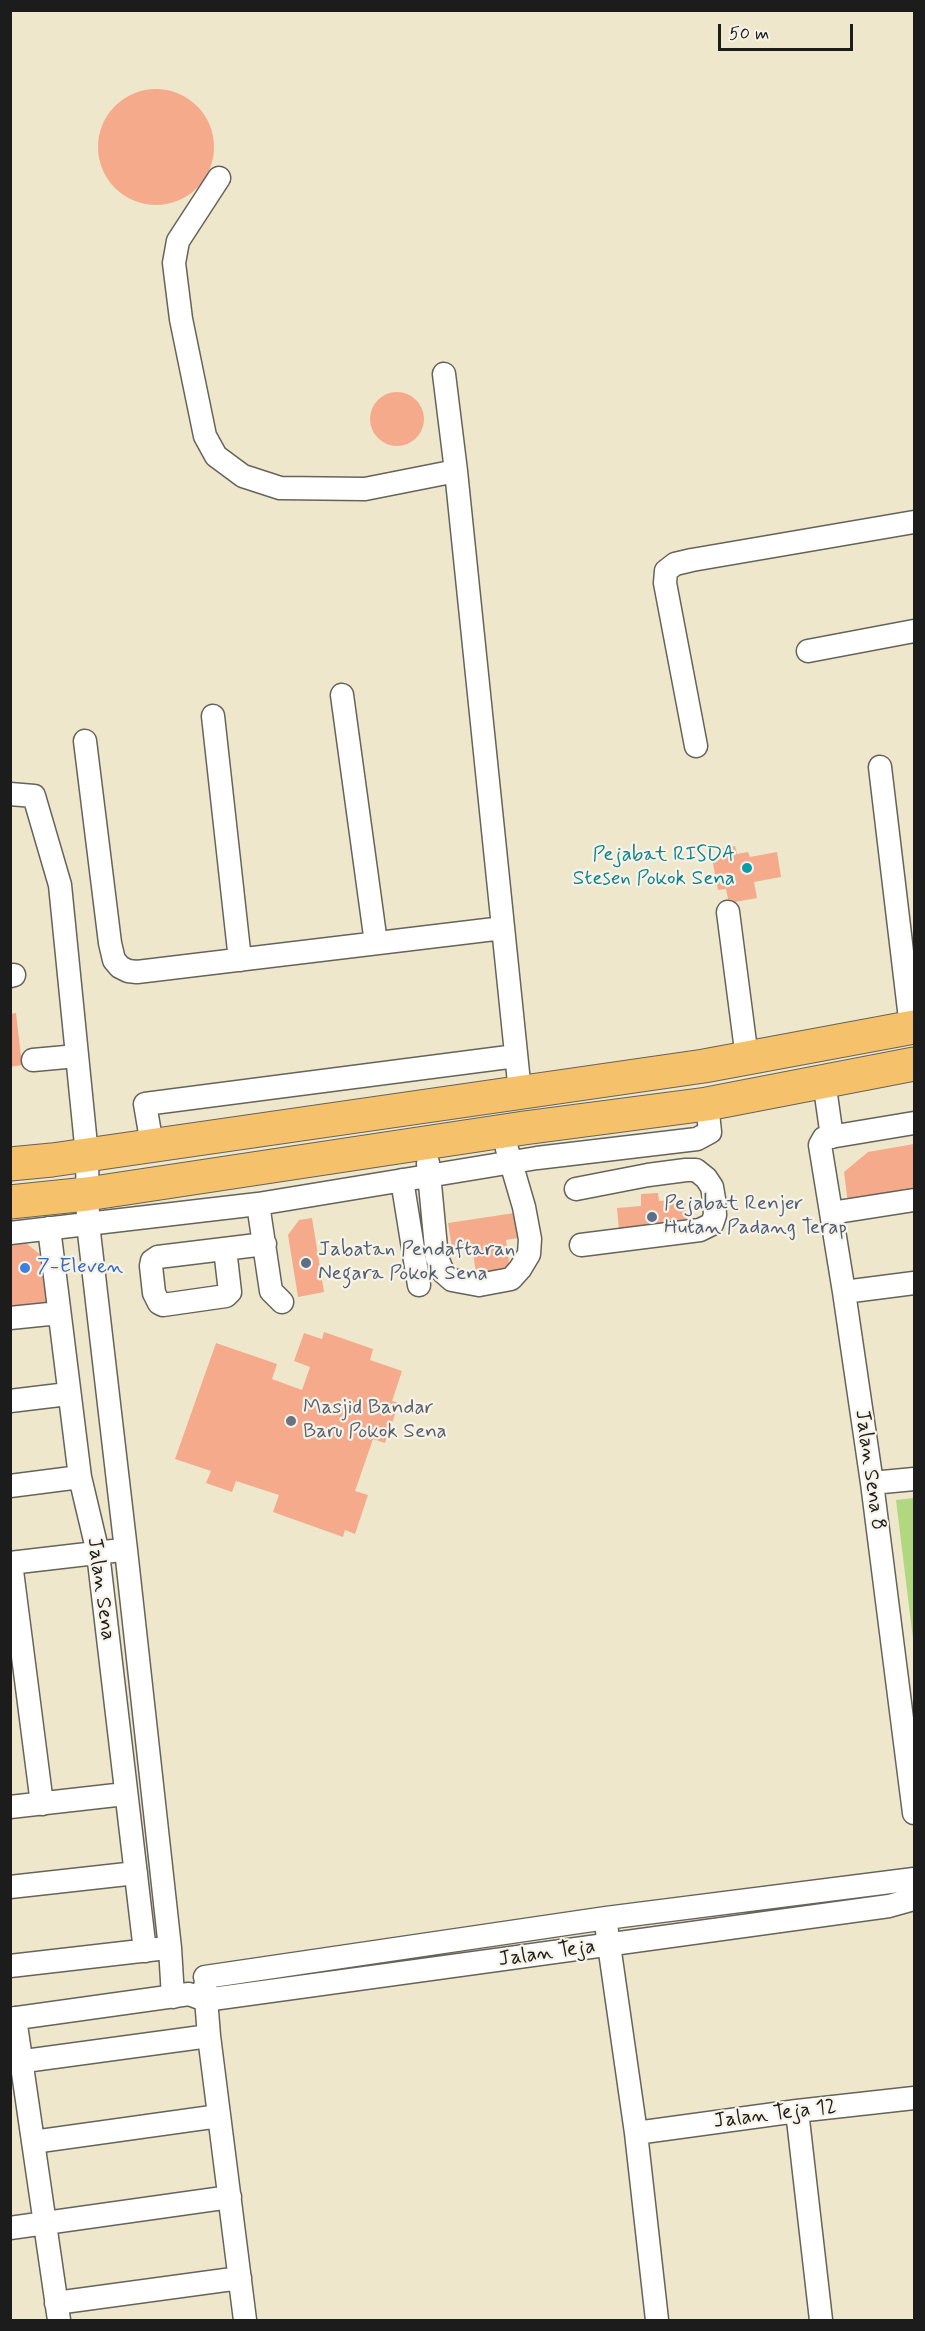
<!DOCTYPE html>
<style>
body{margin:0}
#map{position:relative;width:925px;height:2331px;overflow:hidden;background:#eee7cc;font-family:Mynerve,sans-serif}
canvas{display:block}
.frame{position:absolute;inset:0;border:12px solid #1c1c1c;pointer-events:none}
.scale{position:absolute;left:718px;top:24px;width:135px;height:27px;box-sizing:border-box;border:3px solid #1c1c1c;border-top:0;padding-left:8px;font-size:18px;line-height:21px;white-space:nowrap;color:#1c1c1c;-webkit-text-stroke:4px #f7f3e8;paint-order:stroke}
</style>
<div id="map">
<canvas width="925" height="2331"></canvas>
<div class="frame"></div>
<div class="scale">50 m</div>
</div>
<script>
const c = document.querySelector('canvas').getContext('2d');
c.lineJoin = 'round';
function fillPath(path, color) {
  c.fillStyle = color;
  c.fill(path, 'evenodd');
}
function toPath(rows) {
  const path = new Path2D();
  for (const r of rows) {
    if (r.length === 3) {
      path.moveTo(r[0] + r[2], r[1]);
      path.arc(r[0], r[1], r[2], 0, 2 * Math.PI);
      continue;
    }
    path.moveTo(r[0], r[1]);
    for (let i = 2; i < r.length; i += 2) path.lineTo(r[i], r[i + 1]);
  }
  return path;
}
function trace(path, color, width, dash) {
  c.strokeStyle = color;
  c.lineWidth = width;
  c.lineCap = dash ? 'butt' : 'round';
  c.setLineDash(dash || []);
  c.stroke(path);
}
function write(font, color, halo, rows, align = 'center') {
  c.font = font + ' Mynerve,sans-serif';
  c.lineWidth = 4.5;
  c.setLineDash([]);
  c.textBaseline = 'middle';
  c.strokeStyle = halo;
  c.fillStyle = color;
  for (const [text, x, y, turn = 0] of rows) {
    c.save();
    c.translate(x, y);
    c.rotate((+turn || 0) * Math.PI / 180);
    c.textAlign = isNaN(turn) ? turn : align;
    if (halo) c.strokeText(text, 0, 0);
    c.fillText(text, 0, 0);
    c.restore();
  }
}
fillPath(toPath([
 [914,1498,914,1647,896,1500]
]), '#b1d781');
fillPath(toPath([
 [156,147,58],
 [397,419,27],
 [735,846,737,854,748,852,750,857,777,852,781,877,754,882,757,898,729,903,726,889,718,890,712,858,721,857,719,849],
 [16,1013,22,1065,10,1067,10,1014],
 [914,1144,914,1203,849,1212,844,1172,868,1152],
 [658,1193,659,1201,685,1199,687,1226,619,1231,617,1208,641,1206,641,1194],
 [521,1212,524,1237,506,1240,511,1276,477,1281,472,1245,452,1248,448,1223],
 [312,1218,324,1292,298,1297,288,1235,299,1220],
 [26,1243,42,1256,50,1304,10,1310,10,1245],
 [324,1332,373,1349,370,1360,402,1371,392,1401,399,1403,385,1443,373,1439,355,1491,368,1495,355,1534,345,1530,343,1537,273,1512,279,1495,236,1481,232,1492,206,1483,211,1471,175,1459,216,1343,277,1364,272,1379,302,1390,310,1367,294,1361,304,1333,322,1339]
]), '#f5aa8c');
const minor = toPath([
 [219,178,178,241,174,263,181,319,205,436,216,456,243,476,280,488,365,489,456,471],
 [444,374,456,471,520,1092],
 [808,651,914,631],
 [342,695,376,943],
 [213,716,240,960],
 [85,741,110,943,114,960,120,967,128,971,137,972,503,928],
 [696,746,665,583,666,571,675,564,692,560,914,522],
 [880,767,911,1027],
 [10,794,34,796,60,885,87,1155,88,1224,126,1550,170,1948,173,1997],
 [728,912,747,1058],
 [10,976,14,975],
 [33,1060,77,1056],
 [824,1081,832,1137],
 [914,1123,824,1138,820,1145,844,1292,872,1483,914,1813],
 [152,1145,145,1104,516,1056],
 [428,1163,437,1258,443,1272,452,1280,479,1285,511,1279,520,1269,529,1254,530,1239,524,1207,507,1149],
 [402,1180,419,1285],
 [576,1189,648,1175,686,1170,696,1170,706,1178,712,1187,714,1199,715,1215,712,1224,700,1230,581,1245],
 [258,1204,271,1291,282,1302],
 [831,1213,914,1200],
 [49,1228,80,1477,98,1553,145,1951],
 [10,1233,258,1204,537,1158,697,1139,710,1132,707,1104],
 [225,1249,230,1292,226,1296,163,1305,159,1303,154,1293,151,1266,152,1261,158,1257,265,1244],
 [844,1292,914,1283],
 [10,1318,59,1313],
 [10,1401,68,1394],
 [872,1483,914,1479],
 [10,1486,80,1477],
 [10,1563,113,1551],
 [11,1563,42,1804],
 [10,1807,125,1794],
 [10,1887,136,1873],
 [607,1931,636,2133,657,2320],
 [10,1966,158,1949],
 [205,1977,606,1918,914,1879],
 [205,1986,209,2036,245,2320],
 [15,2018,59,2320],
 [10,2019,189,1994,205,2000,889,1906,914,1899],
 [10,2063,209,2036],
 [797,2111,821,2320],
 [636,2133,797,2111,914,2098],
 [33,2142,219,2116],
 [10,2228,230,2197],
 [56,2303,240,2278]
]);
const highway = toPath([
 [10,1164,52,1160,704,1066,914,1027],
 [10,1202,87,1194,524,1128,707,1104,914,1064]
]);
trace(minor, '#66635a', 25);
trace(highway, '#66635a', 35);
trace(minor, '#fff', 22);
trace(highway, '#f5c16b', 33);
for (const [x, y, r, color] of [
 [747,868,6,"#0f9aa8"],
 [652,1217,6,"#5c6f8a"],
 [306,1263,6,"#5c6f8a"],
 [25,1268,6,"#3f7fe0"],
 [291,1421,6,"#6b7280"]
]) {
  const dot = new Path2D();
  dot.arc(x, y, r, 0, 2 * Math.PI);
  c.fillStyle = color;
  c.fill(dot);
  trace(dot, '#f7f3e8', 2);
}
write('21px', '#0d838f', '#f7f3e8', [
 ["Pejabat RISDA",735,856],
 ["Stesen Pokok Sena",735,880]
], 'right');
write('21px', '#4e5e75', '#f7f3e8', [
 ["Pejabat Renjer",664,1205],
 ["Hutan Padang Terap",664,1229],
 ["Jabatan Pendaftaran",318,1251],
 ["Negara Pokok Sena",318,1275]
], 'left');
write('21px', '#366cbe', '#f7f3e8', [
 ["7-Eleven",37,1268]
], 'left');
write('21px', '#5b616d', '#f7f3e8', [
 ["Masjid Bandar",303,1409],
 ["Baru Pokok Sena",303,1433]
], 'left');
write('21px', '#1c1c1c', '#f7f3e8', [
 ["Jalan Sena 8",869,1470,82],
 ["Jalan Sena",100,1589,82],
 ["Jalan Teja",547,1954,-8],
 ["Jalan Teja 12",775,2115,-7]
]);
</script>
